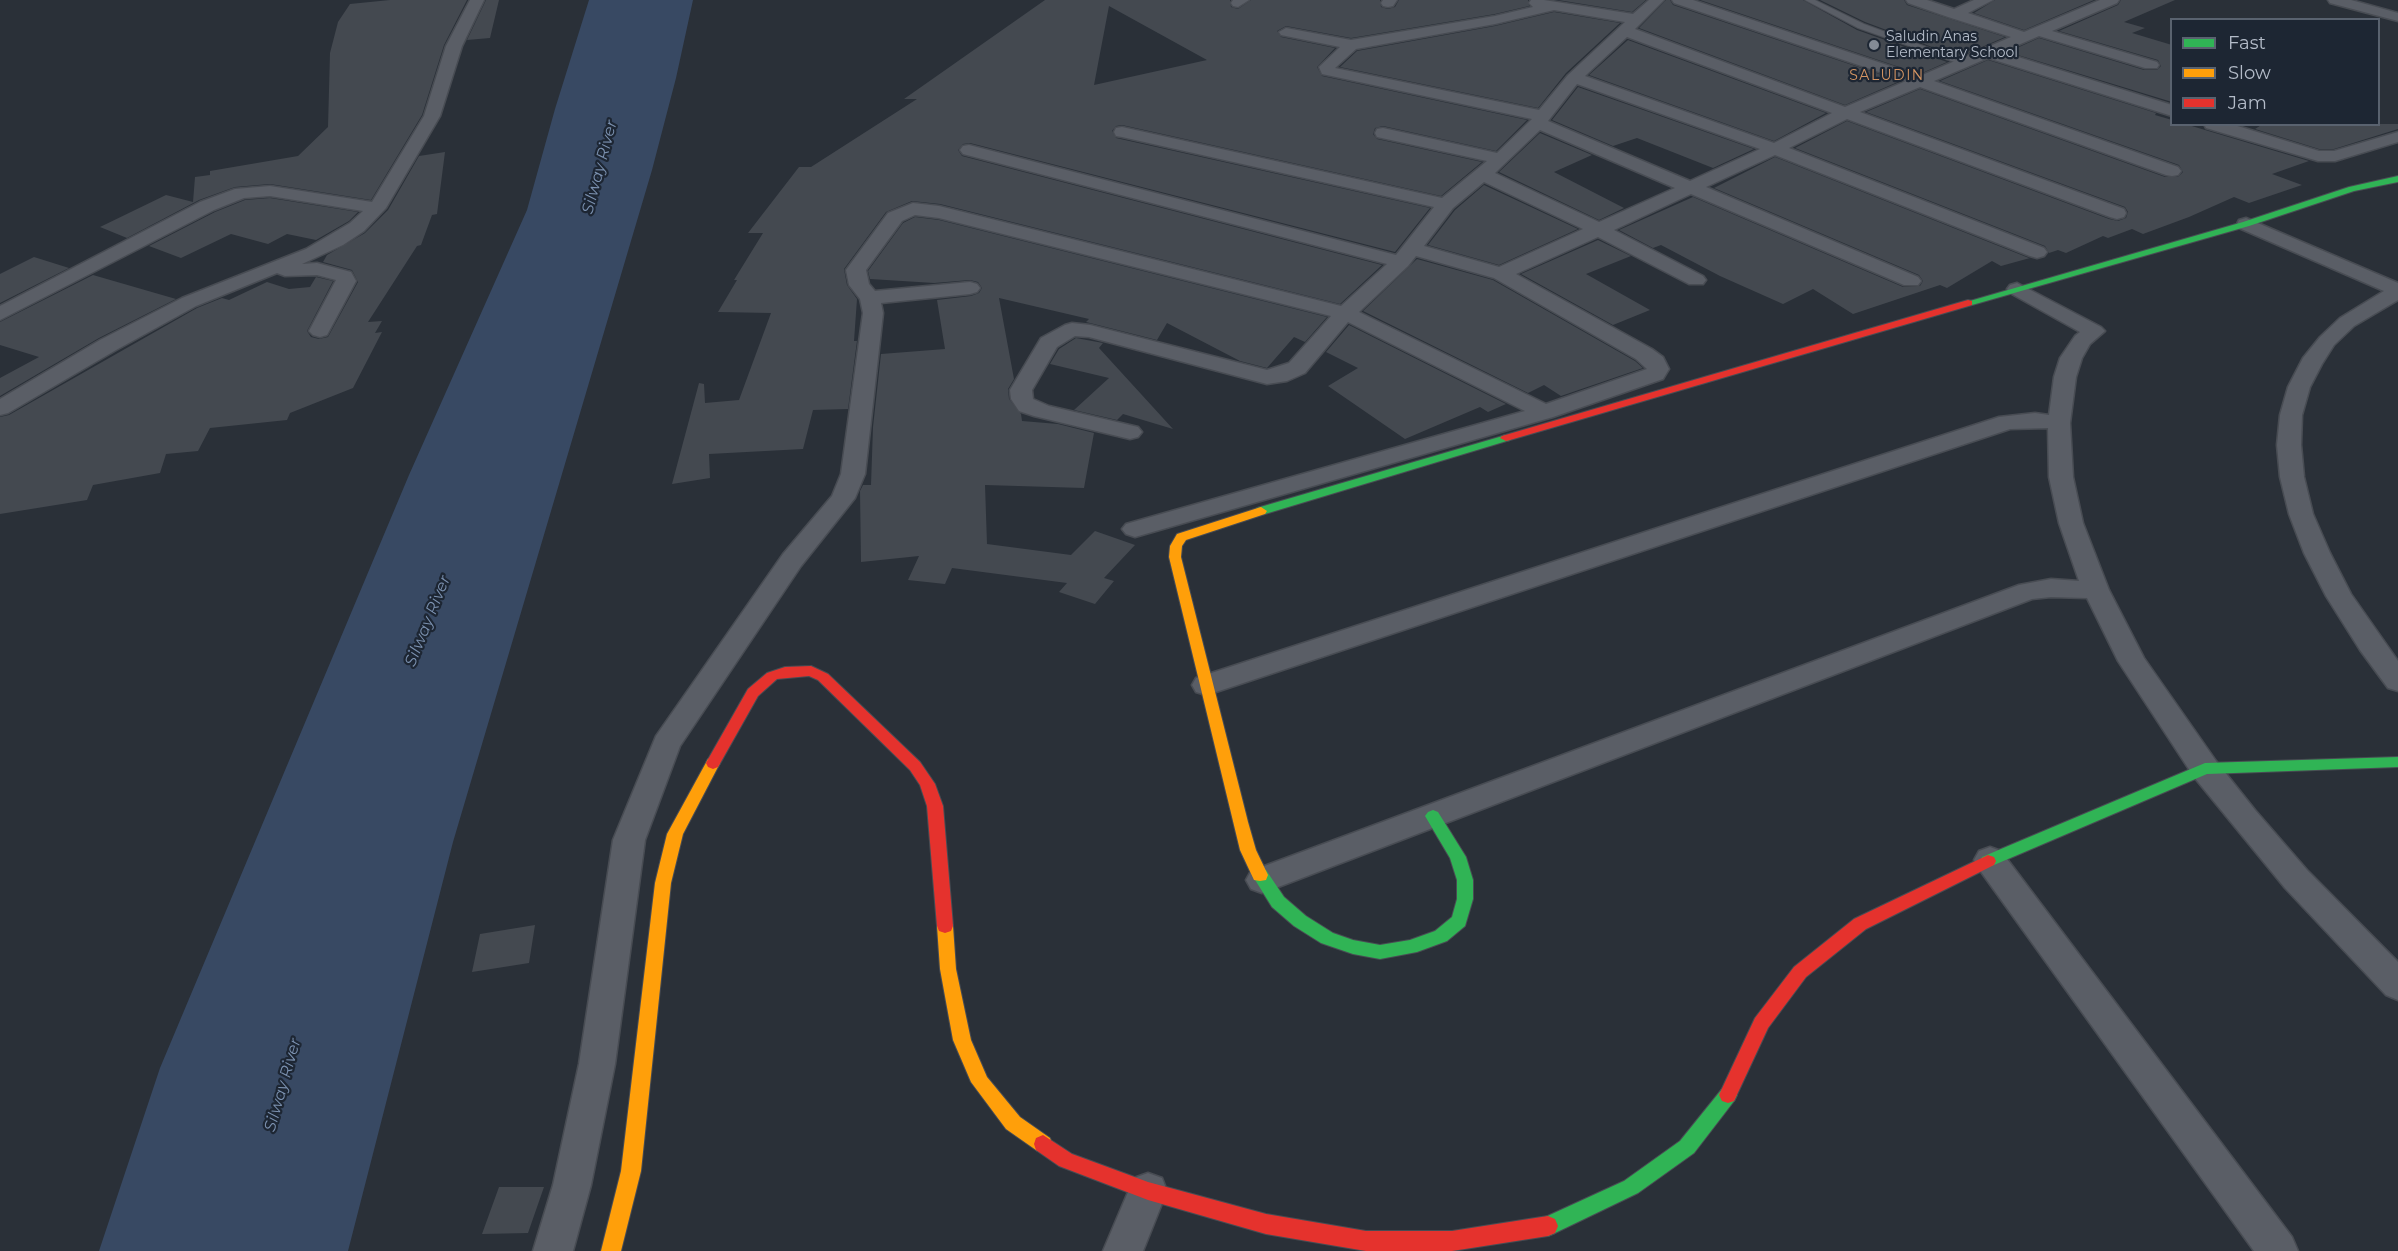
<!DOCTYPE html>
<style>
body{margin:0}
#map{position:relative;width:2398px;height:1251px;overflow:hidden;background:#2a3038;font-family:Montserrat,sans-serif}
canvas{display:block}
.legend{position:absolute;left:2170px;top:18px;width:210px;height:108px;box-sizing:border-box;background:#1d2633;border:2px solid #59626f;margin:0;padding:8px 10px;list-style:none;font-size:18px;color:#b4bcc9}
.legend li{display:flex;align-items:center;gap:12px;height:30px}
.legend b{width:30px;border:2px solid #59626f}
</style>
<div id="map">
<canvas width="2398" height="1251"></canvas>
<ul class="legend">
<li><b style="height:8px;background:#30b455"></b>Fast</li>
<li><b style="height:8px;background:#ff9f0a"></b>Slow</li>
<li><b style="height:8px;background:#e5322d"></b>Jam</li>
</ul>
</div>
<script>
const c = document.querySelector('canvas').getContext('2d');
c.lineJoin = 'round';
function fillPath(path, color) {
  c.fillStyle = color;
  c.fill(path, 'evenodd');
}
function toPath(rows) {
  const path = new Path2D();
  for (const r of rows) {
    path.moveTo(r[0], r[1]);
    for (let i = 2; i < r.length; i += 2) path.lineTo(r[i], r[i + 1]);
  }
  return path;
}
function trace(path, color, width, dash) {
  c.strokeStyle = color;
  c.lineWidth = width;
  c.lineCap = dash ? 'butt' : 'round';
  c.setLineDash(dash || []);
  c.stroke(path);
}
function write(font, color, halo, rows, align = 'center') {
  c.font = font + ' Montserrat,sans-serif';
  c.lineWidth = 4.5;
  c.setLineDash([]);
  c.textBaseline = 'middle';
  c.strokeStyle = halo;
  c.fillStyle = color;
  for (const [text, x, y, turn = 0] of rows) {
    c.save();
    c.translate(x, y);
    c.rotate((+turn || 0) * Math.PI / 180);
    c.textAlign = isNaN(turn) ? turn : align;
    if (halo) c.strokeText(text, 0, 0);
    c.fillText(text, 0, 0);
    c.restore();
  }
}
fillPath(toPath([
 [589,0,693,0,676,78,652,170,453,842,348,1251,99,1251,160,1068,409,475,527,210,555,109]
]), '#384963');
fillPath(toPath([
 [390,0,467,0,444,45,422,115,371,200,270,184,235,187,199,200,127,238,100,227,166,195,193,202,195,177,210,175,210,171,298,156,328,127,330,53,338,22,350,4],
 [486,0,499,0,490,38,467,40],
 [1045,0,1230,0,1231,7,1238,9,1251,0,1380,0,1381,7,1388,9,1395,7,1399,0,1528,0,1529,6,1495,14,1351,38,1286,26,1277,31,1281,37,1335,48,1317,67,1322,76,1527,120,1496,151,1383,126,1375,128,1373,134,1377,139,1482,162,1441,196,1122,125,1116,126,1112,131,1116,138,1430,208,1395,252,970,143,963,144,958,150,962,156,1382,265,1340,304,940,204,912,201,886,212,844,269,847,285,857,299,854,341,857,341,848,409,813,410,803,449,709,454,710,478,672,484,699,383,704,384,705,403,739,400,771,313,718,312,737,280,734,280,763,233,748,233,799,167,811,167,917,99,904,99],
 [1109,6,1207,60,1094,85],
 [1558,0,1646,0,1632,12],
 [1666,0,1670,0,1673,5,1900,81,1845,105,1639,28],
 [1700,0,1803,0,1857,30,1947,62,1920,74],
 [1820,0,1904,0,1907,5,2005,37,1959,57,1865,22],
 [1995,0,2094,0,2024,30,1974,13],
 [2121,0,2175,0,2124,22,2145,28,2132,33,2172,45,2172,102,2008,52,2039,38,2144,70,2157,70,2161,66,2158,60,2059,31,2118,5],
 [1554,12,1620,23,1566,73,1538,108,1340,67,1357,51,1495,26],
 [1628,40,1826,113,1774,141,1589,75],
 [1988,60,2156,113,2155,115,2172,120,2172,124,2185,124,2309,161,2272,174,2302,185,2249,203,2234,197,2189,217,2143,234,2132,229,2108,238,2103,236,2066,253,2058,250,2049,253,2045,246,1795,148,1847,121,2109,219,2118,221,2126,218,2128,212,2125,207,1866,112,1920,89,2165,177,2178,177,2183,172,2179,165,1940,81],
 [1578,87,1754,149,1713,168,1637,138,1613,146,1552,120],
 [2263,124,2398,124,2398,129,2334,149,2319,149,2255,129],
 [1540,133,1592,155,1554,172,1624,208,1599,220,1499,172],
 [445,152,437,214,432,215,421,245,417,246,368,322,382,321,375,333,382,332,353,388,290,413,287,420,210,428,198,451,166,454,160,473,93,485,87,500,0,514,0,417,9,415,197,308,222,298,229,300,267,282,289,289,310,287,316,277,333,281,307,331,311,337,319,339,328,337,358,282,352,270,323,262,327,255,365,233,388,210,419,156],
 [1775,157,2029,258,2030,258,2001,266,1992,261,1947,288,1940,285,1853,314,1813,289,1783,304,1720,276,1661,245,1653,248,1619,230,1693,197,1903,287,1920,286,1923,281,1919,275,1714,188],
 [1484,185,1578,229,1499,265,1428,245,1455,210],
 [270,198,358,212,349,221,316,240,287,234,268,244,231,234,181,258,149,246,215,212,245,200],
 [915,217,939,220,1327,317,1305,342,1294,337,1267,368,1240,361,1167,323,1157,340,1086,322,1089,319,999,298,1014,379,1008,389,1009,399,1021,414,1022,421,1058,424,1094,433,1084,488,985,485,987,544,1071,555,1095,531,1135,545,1104,578,1114,581,1095,604,1059,592,1067,583,952,568,945,584,908,580,919,556,861,562,860,491,863,485,871,485,873,427,881,354,945,349,937,300,971,296,979,293,982,288,978,282,970,280,934,283,870,279,868,271,903,223],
 [1598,240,1631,256,1586,274,1650,310,1613,325,1521,274],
 [34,257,69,268,0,303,0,274],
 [1417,259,1493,280,1635,361,1643,368,1561,396,1544,385,1528,393,1363,311],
 [93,275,176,299,99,338,0,396,0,378,39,357,0,345,0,322],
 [1349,325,1506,404,1488,412,1480,407,1405,439,1328,386,1358,368,1326,352],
 [1076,338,1103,343,1099,348,1173,429,1123,414,1117,420,1074,410,1109,378,1050,364,1059,349],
 [535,925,529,963,472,972,480,934],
 [499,1187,544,1187,528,1233,482,1234]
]), '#444950');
const lane = toPath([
 [1805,0,1815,0,1864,24,1967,62,1960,64,1858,28,1805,0]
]);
const street = toPath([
 [470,0,484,0,462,46,440,116,386,208,364,231,343,245,302,264,317,263,351,272,356,281,327,335,320,337,313,335,309,331,336,280,317,275,285,276,277,273,196,306,116,350,8,413,0,415,0,399,100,340,182,298,306,249,350,223,363,211,270,196,244,198,214,210,0,320,0,306,200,202,235,189,270,186,372,202,424,116,446,46,470,0],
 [1233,0,1249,0,1238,7,1233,6,1231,3,1233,0],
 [1383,0,1397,0,1393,6,1388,7,1383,6,1381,3,1383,0],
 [1531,0,1544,0,1633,14,1649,0,1664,0,1635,29,1845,107,1906,81,1674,3,1672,0,1693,0,1920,76,2011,37,1948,17,1908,3,1906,0,1927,0,1954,9,1974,0,1993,0,1968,13,2024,32,2100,0,2119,0,2117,3,2052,31,2157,62,2159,65,2157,68,2145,68,2039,36,2002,52,2172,105,2172,116,1988,58,1934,81,2178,167,2181,171,2178,175,2172,176,2166,175,1920,87,1860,112,2124,209,2126,213,2124,217,2117,219,2110,217,1847,119,1789,148,2044,248,2047,252,2044,256,2037,258,2030,256,1775,155,1706,187,1918,277,1921,281,1918,285,1904,285,1691,194,1614,230,1703,276,1706,280,1703,284,1689,284,1598,237,1516,274,1652,349,1663,357,1669,369,1663,379,1553,417,1135,537,1126,534,1122,529,1126,524,1525,411,1348,322,1305,373,1287,381,1267,384,1089,337,1075,336,1057,347,1032,390,1033,399,1049,406,1138,427,1142,432,1138,437,1130,439,1034,416,1019,411,1011,399,1010,390,1041,338,1065,325,1072,323,1090,325,1267,370,1289,363,1331,316,939,218,915,215,902,221,866,270,869,284,875,291,970,282,977,284,980,288,977,292,970,294,881,303,883,313,865,474,855,498,801,566,680,746,645,840,615,1064,591,1185,573,1251,533,1251,553,1185,579,1064,613,840,656,736,783,554,832,496,841,474,863,313,860,299,849,285,846,270,888,213,913,203,939,206,1341,306,1387,264,963,154,960,150,963,146,969,145,1396,255,1434,207,1122,137,1116,136,1114,132,1116,128,1122,127,1442,198,1487,161,1377,137,1375,133,1377,129,1383,128,1497,153,1532,119,1322,74,1319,67,1340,47,1281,35,1279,32,1286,28,1351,40,1495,16,1533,7,1529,3,1531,0],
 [1554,10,1625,22,1568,75,1539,110,1335,68,1356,49,1495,24,1554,10],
 [1627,37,1832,113,1774,143,1585,76,1627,37],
 [1577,84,1760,149,1690,181,1548,121,1577,84],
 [1540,130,1675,188,1599,222,1495,173,1540,130],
 [1484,182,1583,229,1499,267,1424,246,1453,208,1484,182],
 [1416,256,1494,278,1636,359,1647,369,1546,404,1359,312,1408,266,1416,256],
 [2328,0,2351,0,2398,13,2398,21,2330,3,2328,0],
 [2204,124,2231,124,2319,151,2334,151,2398,132,2398,142,2335,161,2318,161,2206,128,2204,124],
 [2246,218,2398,283,2398,300,2354,326,2334,345,2322,364,2310,387,2302,415,2301,445,2304,477,2313,514,2330,553,2351,594,2398,661,2398,691,2388,688,2360,650,2326,596,2304,553,2289,514,2280,477,2277,445,2280,415,2288,387,2303,358,2320,337,2340,318,2384,291,2239,228,2237,224,2239,220,2246,218],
 [2017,283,2101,327,2105,331,2090,344,2082,358,2076,377,2070,423,2073,477,2083,523,2109,590,2144,658,2216,761,2255,810,2307,870,2398,962,2398,1000,2386,995,2285,888,2194,777,2118,661,2087,598,2051,597,2032,599,1273,889,1262,893,1251,889,1246,880,1251,871,2019,585,2051,579,2079,581,2059,523,2049,477,2048,428,2010,429,1216,692,1206,695,1196,692,1192,685,1196,678,1999,417,2035,413,2049,415,2054,377,2060,358,2075,336,2080,332,2010,293,2007,289,2010,285,2017,283],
 [1990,847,2001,851,2292,1237,2298,1251,2254,1251,1979,869,1974,860,1979,851,1990,847],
 [1148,1173,1162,1178,1167,1191,1143,1251,1103,1251,1134,1178,1148,1173]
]);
const fast = toPath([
 [2398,176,2398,182,2354,191,2249,226,1972,305,1964,305,1963,303,2243,222,2349,187,2398,176],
 [1506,435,1512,438,1510,440,1265,514,1257,514,1255,511,1257,508,1506,435],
 [2398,757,2398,767,2207,774,1994,865,1988,867,1982,865,1980,861,1982,857,2205,763,2398,757],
 [1433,810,1438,812,1466,857,1473,880,1473,899,1465,926,1447,941,1417,952,1380,959,1353,954,1321,943,1294,926,1272,907,1252,875,1254,870,1260,869,1266,870,1284,897,1306,916,1333,933,1353,940,1380,945,1410,940,1435,931,1452,917,1457,899,1457,880,1450,858,1425,816,1428,812,1433,810],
 [1728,1087,1734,1089,1737,1095,1734,1101,1694,1153,1638,1193,1555,1233,1548,1236,1541,1233,1538,1226,1541,1219,1624,1181,1680,1141,1722,1089,1728,1087]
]);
const slow = toPath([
 [1261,507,1267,511,1265,514,1186,540,1182,546,1181,557,1248,822,1256,850,1268,875,1266,880,1260,881,1254,880,1240,850,1169,557,1170,546,1177,534,1261,507],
 [713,757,718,759,720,763,683,834,671,883,641,1171,621,1251,601,1251,621,1171,655,883,667,834,708,759,713,757],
 [945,919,951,921,953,926,956,969,971,1040,987,1077,1020,1117,1050,1138,1052,1144,1050,1150,1043,1153,1036,1150,1006,1129,971,1082,953,1040,940,969,937,926,939,921,945,919]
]);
const jam = toPath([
 [1968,300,1972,301,1972,305,1510,440,1506,441,1500,438,1502,436,1968,300],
 [811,666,828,674,920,762,935,784,943,806,953,926,951,931,945,933,939,931,937,926,927,806,920,785,910,770,818,680,809,676,777,679,758,696,718,767,713,769,708,767,706,763,748,689,767,673,785,667,811,666],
 [1988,855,1994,857,1996,861,1994,865,1866,929,1806,977,1768,1028,1734,1101,1728,1103,1722,1101,1719,1095,1755,1018,1794,967,1854,919,1988,855],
 [1043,1135,1072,1154,1148,1182,1266,1214,1366,1231,1452,1231,1548,1216,1555,1219,1558,1226,1555,1233,1548,1236,1452,1251,1366,1251,1266,1234,1148,1200,1059,1166,1036,1150,1034,1144,1036,1138,1043,1135]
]);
trace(lane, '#484c53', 2);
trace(street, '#484c53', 3);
trace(fast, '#484c53', 2);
trace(slow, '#484c53', 2);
trace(jam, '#484c53', 2);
fillPath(lane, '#5a5e66');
fillPath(street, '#5a5e66');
fillPath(fast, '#30b455');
fillPath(slow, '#ff9f0a');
fillPath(jam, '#e5322d');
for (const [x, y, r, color] of [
 [1874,45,6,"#848b96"]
]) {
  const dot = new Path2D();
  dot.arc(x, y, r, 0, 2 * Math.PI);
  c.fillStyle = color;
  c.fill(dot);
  trace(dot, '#1d2633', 2);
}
write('14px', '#b4bcc9', '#1d2633', [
 ["Saludin Anas",1886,37],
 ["Elementary School",1886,53]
], 'left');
c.letterSpacing = '1.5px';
write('14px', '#d59563', '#1d2633', [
 ["SALUDIN",1887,76]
]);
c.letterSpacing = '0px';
write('italic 16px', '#7c92b1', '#1d2633', [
 ["Silway River",600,167,-75],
 ["Silway River",428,621,-68],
 ["Silway River",283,1085,-74]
]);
</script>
